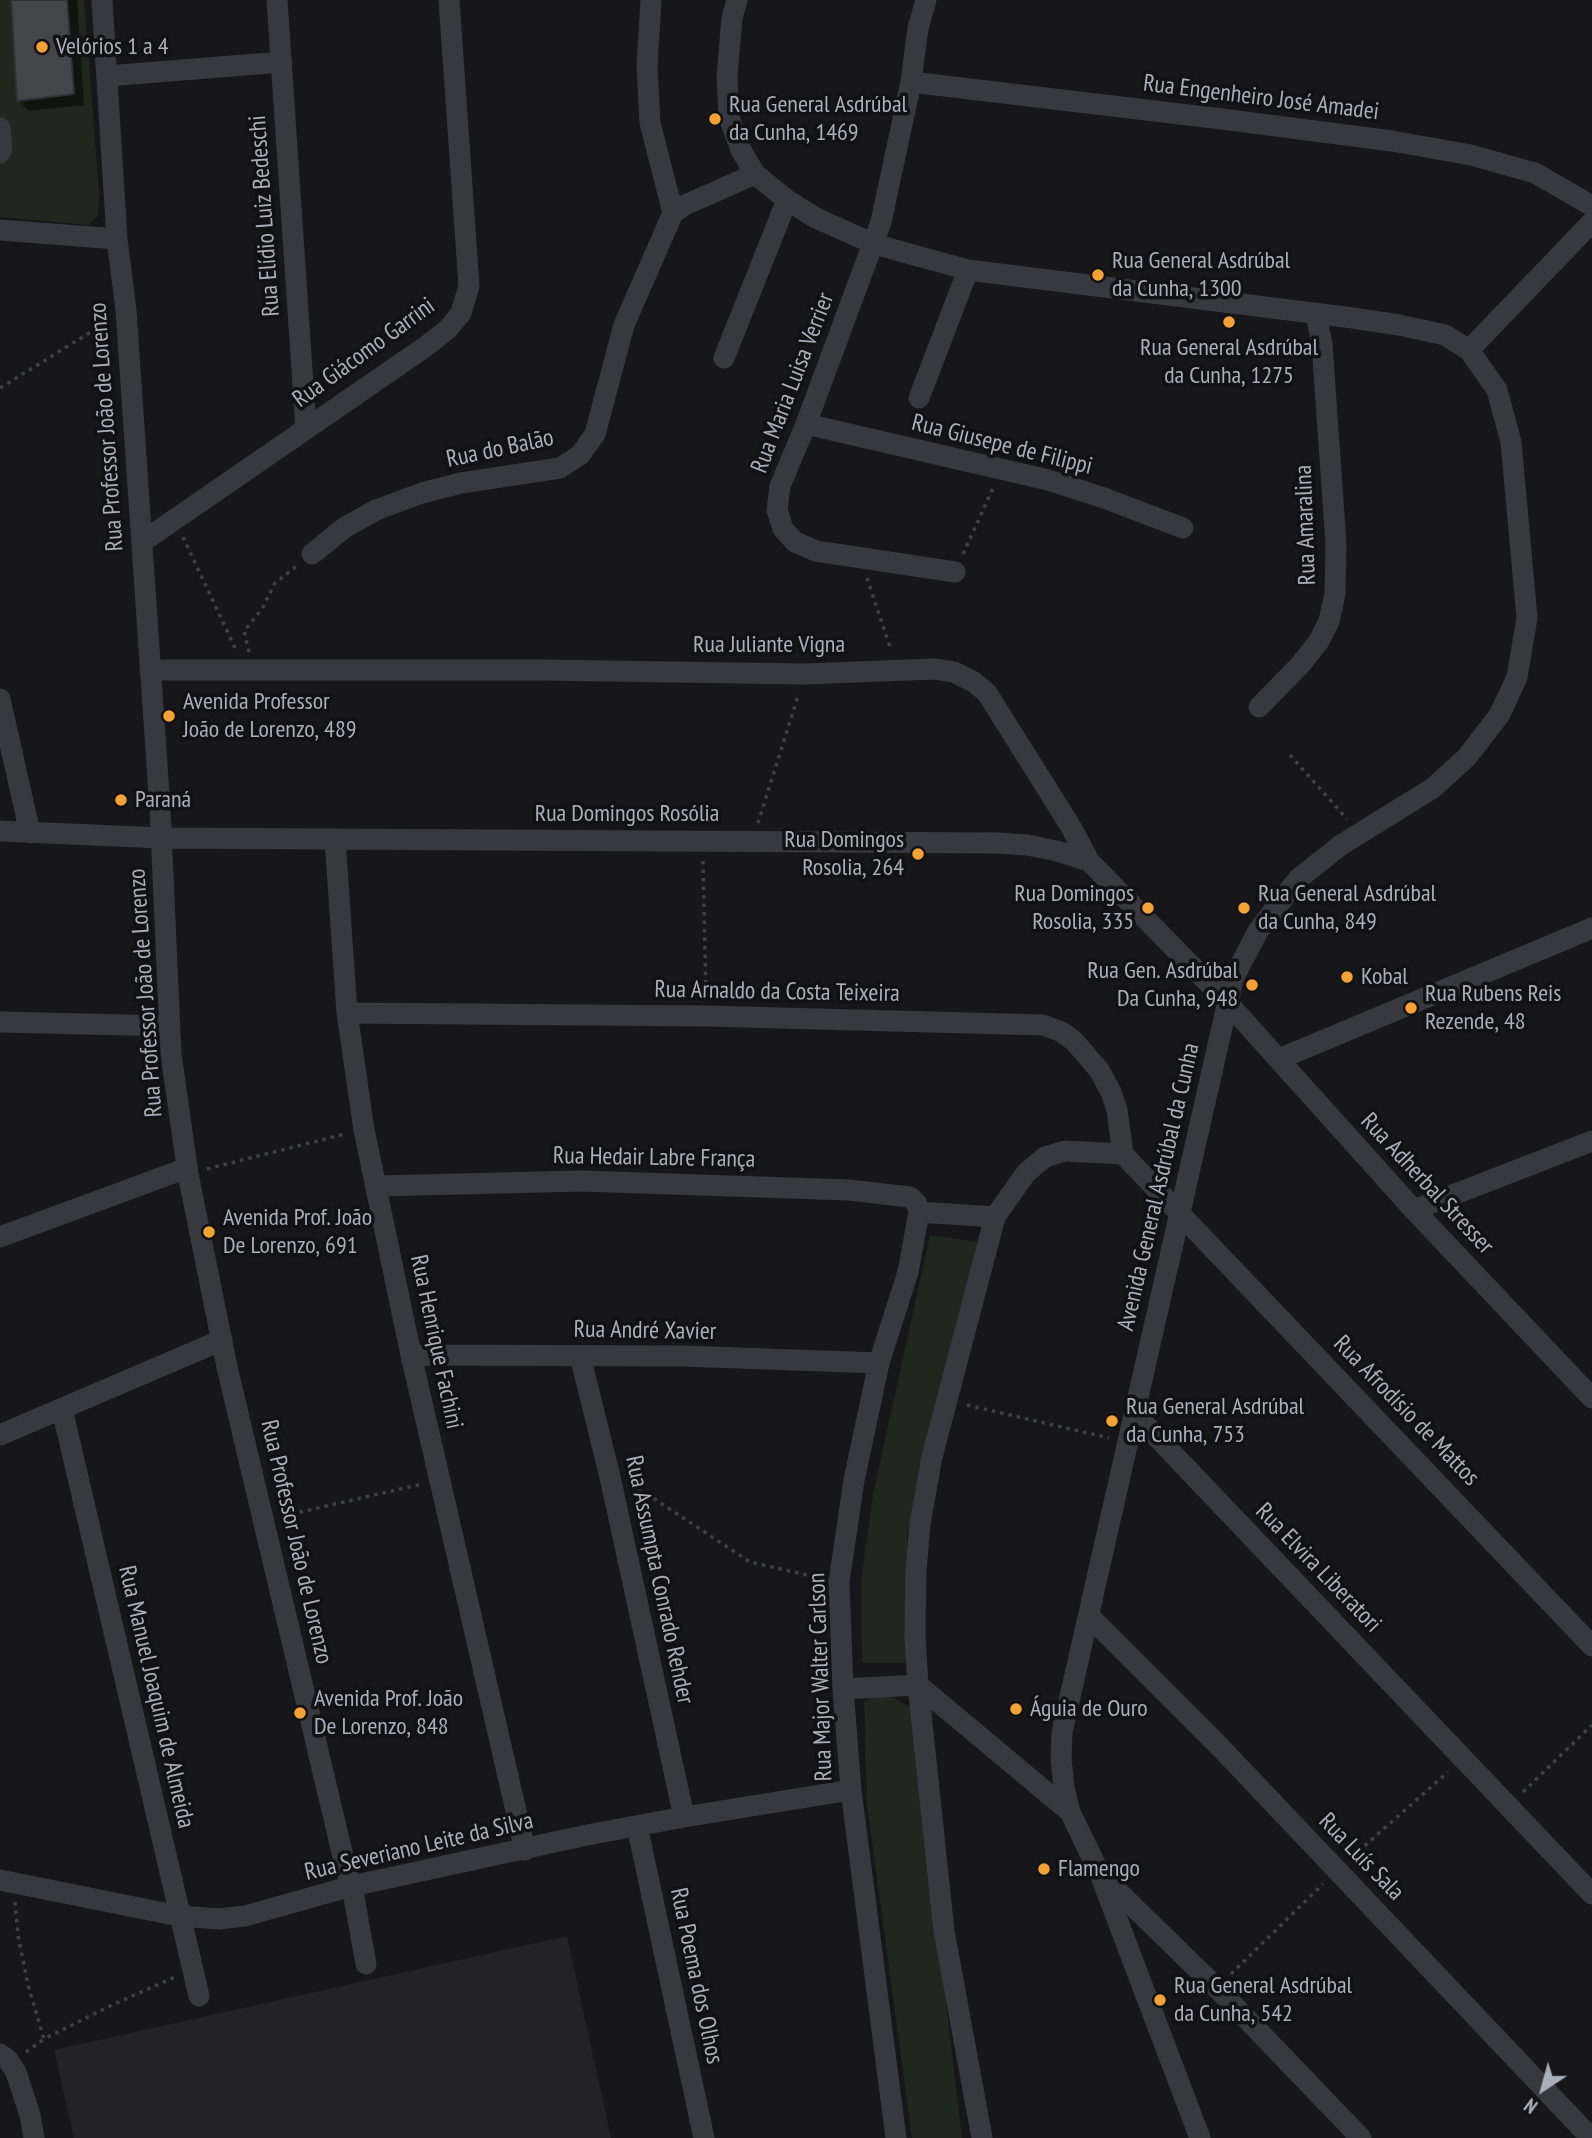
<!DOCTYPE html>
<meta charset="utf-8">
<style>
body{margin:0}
#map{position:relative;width:1592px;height:2138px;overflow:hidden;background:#171719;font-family:"PT Sans Narrow",sans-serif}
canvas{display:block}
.north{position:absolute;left:1508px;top:2054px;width:70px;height:70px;-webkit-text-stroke:5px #121214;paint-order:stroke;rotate:216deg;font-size:19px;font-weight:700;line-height:28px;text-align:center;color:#a9afb9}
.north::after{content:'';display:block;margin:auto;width:24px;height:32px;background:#a9afb9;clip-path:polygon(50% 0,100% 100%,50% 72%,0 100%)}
</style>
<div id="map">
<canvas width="1592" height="2138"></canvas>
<div class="north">N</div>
</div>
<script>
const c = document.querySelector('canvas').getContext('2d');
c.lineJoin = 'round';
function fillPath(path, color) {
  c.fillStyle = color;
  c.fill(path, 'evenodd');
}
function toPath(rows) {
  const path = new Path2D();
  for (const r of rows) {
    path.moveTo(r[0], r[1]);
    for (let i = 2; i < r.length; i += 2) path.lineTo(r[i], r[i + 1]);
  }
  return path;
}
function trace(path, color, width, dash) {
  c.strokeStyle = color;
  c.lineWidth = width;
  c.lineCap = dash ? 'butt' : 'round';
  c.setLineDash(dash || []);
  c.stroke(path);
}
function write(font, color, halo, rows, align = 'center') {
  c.font = font + ' "PT Sans Narrow",sans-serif';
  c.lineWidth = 7;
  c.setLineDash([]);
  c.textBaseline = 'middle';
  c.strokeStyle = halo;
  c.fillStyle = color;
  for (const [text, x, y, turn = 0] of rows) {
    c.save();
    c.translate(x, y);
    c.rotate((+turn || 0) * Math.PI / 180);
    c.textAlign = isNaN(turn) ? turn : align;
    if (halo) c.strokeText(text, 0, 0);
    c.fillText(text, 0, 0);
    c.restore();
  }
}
fillPath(toPath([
 [567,1936,611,2138,74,2138,54,2050]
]), '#232326');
fillPath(toPath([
 [0,0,84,0,99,192,98,216,88,225,0,217],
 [930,1235,983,1243,907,1536,911,1663,862,1663,861,1581,873,1495],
 [884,1692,911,1708,962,2138,912,2138,867,1804,864,1702]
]), '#1f271f');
fillPath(toPath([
 [12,0,77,0,84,105,29,111,18,100]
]), '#0007');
const building = toPath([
 [11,0,67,0,74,94,17,101,11,0]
]);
fillPath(building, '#434549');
trace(building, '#313135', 2);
trace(toPath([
 [0,388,107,322],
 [183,537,236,650],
 [963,554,993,488],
 [867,578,891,650],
 [249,652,244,631,262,609,275,583,298,565],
 [1290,755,1347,819],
 [758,823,799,693],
 [703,861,706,997],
 [207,1169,345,1134],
 [967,1405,1109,1438],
 [631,1487,650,1496,750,1562,820,1578],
 [283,1516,422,1484],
 [1523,1792,1592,1725],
 [1352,1857,1448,1772],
 [15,1902,18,1935,28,1985,44,2039,112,2005,175,1977],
 [1231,1974,1323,1884],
 [26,2052,44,2039]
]), '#3e4145', 3.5, [3.5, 5]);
trace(toPath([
 [102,0,117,239,126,310,160,809,171,1054,188,1174,227,1367,346,1869,352,1886,366,1964],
 [277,0,306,429],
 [651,0,647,66,650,123,673,213],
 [737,0,732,18,727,76,729,117,741,150,755,174,787,200,816,218,874,244,968,270,1353,318,1399,325,1445,335,1469,350,1497,390,1511,442,1527,618,1517,677,1500,714,1467,757,1433,788,1341,845,1298,879,1258,931,1233,979,1062,1732,1061,1759,1064,1787,1070,1812,1100,1874,1200,2138],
 [926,0,918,28,911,82,881,222,806,424,780,486,777,510,783,529,795,542,816,551,955,572],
 [107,76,282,62],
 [911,82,1222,119,1392,141,1471,155,1535,173,1592,206],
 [0,128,2,147,0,153],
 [673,213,685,205,755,174],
 [0,230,117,239],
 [1469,350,1592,222],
 [724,358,787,200],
 [919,398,968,270],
 [806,424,1048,480,1104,498,1183,528],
 [142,542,425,347,448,329,461,313,469,286,449,0],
 [312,554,344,528,376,510,422,493,461,483,560,468,580,455,595,434,624,325,673,213],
 [150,670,541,670,804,674,934,669,954,672,974,682,987,693,1071,827,1089,861,1227,1002,1414,1210,1592,1398],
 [0,699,30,833],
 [1259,707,1301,664,1319,641,1329,621,1335,594,1336,544,1322,344,1316,315],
 [0,831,162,838,997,843,1027,845,1057,851,1089,861],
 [335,839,347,1013,364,1130,411,1355,525,1850],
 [347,1013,706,1016,1043,1025,1062,1032,1074,1041,1099,1070,1111,1092,1117,1110,1123,1154],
 [0,1022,170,1026],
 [1279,1059,1592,928],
 [377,1186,582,1181,849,1190,910,1197,917,1204,919,1212,908,1272,879,1363,854,1480,839,1582,843,1689,851,1790,896,2138],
 [1414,1210,1592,1141],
 [919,1212,995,1217],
 [0,1237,187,1168],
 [411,1355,682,1356,879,1363],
 [580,1356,610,1477,684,1817],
 [62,1409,199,1996],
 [1135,1414,1592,1894],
 [0,1435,222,1340],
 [1089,1616,1221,1748,1591,2138],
 [843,1689,918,1685,1070,1812],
 [637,1826,704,2138],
 [1104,1878,1217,1988,1361,2138],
 [0,1880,179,1916,219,1919,245,1916,352,1886,587,1835,684,1817,851,1790],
 [0,2054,8,2060,16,2072,30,2115,34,2138],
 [982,2138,944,1931,918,1685,915,1636,916,1571,920,1524,932,1457,995,1217,1026,1173,1045,1157,1065,1151,1123,1154,1592,1646]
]), '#38393e', 21);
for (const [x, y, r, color] of [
 [42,47,7,"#f4a234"],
 [715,119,7,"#f4a234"],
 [1098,275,7,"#f4a234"],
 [1229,322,7,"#f4a234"],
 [169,716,7,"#f4a234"],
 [121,800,7,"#f4a234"],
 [918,854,7,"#f4a234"],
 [1148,908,7,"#f4a234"],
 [1244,908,7,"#f4a234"],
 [1347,977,7,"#f4a234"],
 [1252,985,7,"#f4a234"],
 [1411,1008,7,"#f4a234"],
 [209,1232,7,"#f4a234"],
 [1112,1421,7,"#f4a234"],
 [1016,1709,7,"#f4a234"],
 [300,1713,7,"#f4a234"],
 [1044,1869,7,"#f4a234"],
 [1160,2000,7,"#f4a234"]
]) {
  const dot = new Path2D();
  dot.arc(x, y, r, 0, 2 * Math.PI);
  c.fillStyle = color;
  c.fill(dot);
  trace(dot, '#121214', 2.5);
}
write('24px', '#a9afb9', '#121214', [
 ["Velórios 1 a 4",56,47],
 ["Rua General Asdrúbal",729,105],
 ["da Cunha, 1469",729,133],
 ["Rua General Asdrúbal",1112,261],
 ["da Cunha, 1300",1112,289],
 ["Rua General Asdrúbal",1229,348,"center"],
 ["da Cunha, 1275",1229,376,"center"],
 ["Avenida Professor",183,702],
 ["João de Lorenzo, 489",183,730],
 ["Paraná",135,800],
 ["Rua Domingos",904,840,"right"],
 ["Rosolia, 264",904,868,"right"],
 ["Rua Domingos",1134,894,"right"],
 ["Rosolia, 335",1134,922,"right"],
 ["Rua General Asdrúbal",1258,894],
 ["da Cunha, 849",1258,922],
 ["Rua Gen. Asdrúbal",1238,971,"right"],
 ["Da Cunha, 948",1238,999,"right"],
 ["Kobal",1361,977],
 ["Rua Rubens Reis",1425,994],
 ["Rezende, 48",1425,1022],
 ["Avenida Prof. João",223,1218],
 ["De Lorenzo, 691",223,1246],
 ["Rua General Asdrúbal",1126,1407],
 ["da Cunha, 753",1126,1435],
 ["Avenida Prof. João",314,1699],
 ["De Lorenzo, 848",314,1727],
 ["Águia de Ouro",1030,1709],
 ["Flamengo",1058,1869],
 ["Rua General Asdrúbal",1174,1986],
 ["da Cunha, 542",1174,2014]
], 'left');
write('24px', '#a9afb9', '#121214', [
 ["Rua Engenheiro José Amadei",1261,98,7],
 ["Rua Elídio Luiz Bedeschi",265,216,-94],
 ["Rua Giácomo Garrini",364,353,-36],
 ["Rua Maria Luisa Verrier",793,383,-69],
 ["Rua Professor João de Lorenzo",107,427,-94],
 ["Rua Giusepe de Filippi",1002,445,14],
 ["Rua do Balão",500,449,-12],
 ["Rua Amaralina",1306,525,-92],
 ["Rua Juliante Vigna",769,645],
 ["Rua Domingos Rosólia",627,814],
 ["Rua Arnaldo da Costa Teixeira",777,992,1],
 ["Rua Professor João de Lorenzo",146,993,-94],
 ["Rua Hedair Labre França",654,1158,1],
 ["Rua Adherbal Stresser",1427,1184,47],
 ["Avenida General Asdrúbal da Cunha",1159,1187,-77],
 ["Rua André Xavier",645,1331,1],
 ["Rua Henrique Fachini",436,1342,78],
 ["Rua Afrodísio de Mattos",1406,1411,46],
 ["Rua Professor João de Lorenzo",296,1542,77],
 ["Rua Elvira Liberatori",1318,1568,46],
 ["Rua Assumpta Conrado Rehder",659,1580,78],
 ["Rua Major Walter Carlson",821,1677,-92],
 ["Rua Manuel Joaquim de Almeida",156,1697,77],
 ["Rua Severiano Leite da Silva",419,1847,-13],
 ["Rua Luís Sala",1361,1857,46],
 ["Rua Poema dos Olhos",696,1976,78]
]);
</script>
